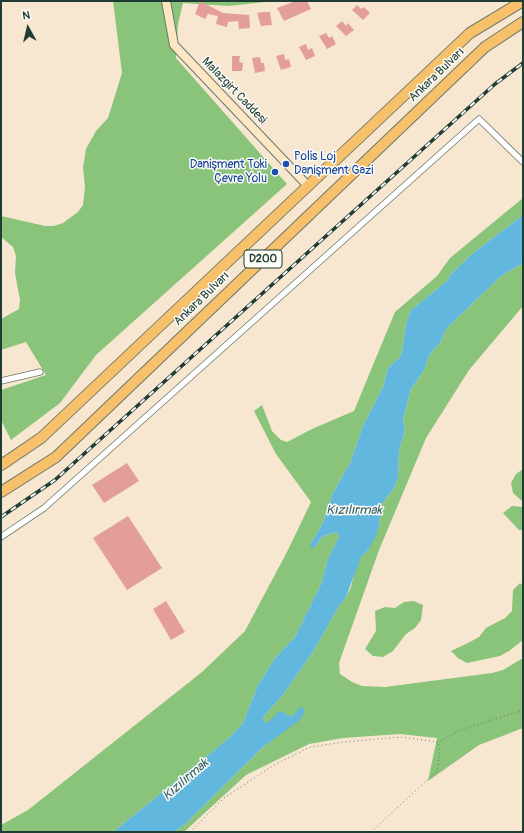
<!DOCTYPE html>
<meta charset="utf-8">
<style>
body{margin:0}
#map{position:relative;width:524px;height:833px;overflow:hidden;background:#f7e6d0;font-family:Pangolin,sans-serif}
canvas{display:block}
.frame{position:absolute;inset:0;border:2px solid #1f3d34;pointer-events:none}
.north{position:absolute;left:8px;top:8px;width:40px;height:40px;-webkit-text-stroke:3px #fdfcf7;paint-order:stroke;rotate:352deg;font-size:11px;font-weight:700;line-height:16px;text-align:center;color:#1f3d34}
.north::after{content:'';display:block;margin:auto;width:14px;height:18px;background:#1f3d34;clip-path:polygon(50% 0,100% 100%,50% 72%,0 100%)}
</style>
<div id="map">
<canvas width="524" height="833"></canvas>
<div class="frame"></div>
<div class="north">N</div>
</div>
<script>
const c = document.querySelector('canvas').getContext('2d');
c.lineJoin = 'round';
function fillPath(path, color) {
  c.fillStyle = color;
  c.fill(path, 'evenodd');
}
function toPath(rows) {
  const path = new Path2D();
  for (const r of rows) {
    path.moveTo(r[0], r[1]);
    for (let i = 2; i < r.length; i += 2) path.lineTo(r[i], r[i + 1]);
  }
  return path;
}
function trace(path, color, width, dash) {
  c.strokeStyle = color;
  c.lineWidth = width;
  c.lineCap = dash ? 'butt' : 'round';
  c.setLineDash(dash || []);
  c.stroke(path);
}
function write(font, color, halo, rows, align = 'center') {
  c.font = font + ' Pangolin,sans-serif';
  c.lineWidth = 3;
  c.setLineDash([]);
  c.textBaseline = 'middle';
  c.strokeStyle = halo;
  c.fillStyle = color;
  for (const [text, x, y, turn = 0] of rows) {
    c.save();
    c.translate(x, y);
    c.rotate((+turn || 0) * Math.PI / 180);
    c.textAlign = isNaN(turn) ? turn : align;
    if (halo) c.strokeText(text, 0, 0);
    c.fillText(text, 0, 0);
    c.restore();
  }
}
fillPath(toPath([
 [113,1,275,1,228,6,183,3,178,24,176,58,287,184,96,355,60,403,11,440,1,420,1,390,46,375,26,342,1,350,1,319,19,309,20,300,15,273,16,256,13,247,1,237,1,216,45,226,54,226,63,223,78,212,83,205,85,187,83,168,86,149,96,131,108,118,122,73],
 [523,198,523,215,472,254,451,274,447,281,411,310,406,324,402,352,400,357,388,368,383,387,363,426,350,463,333,493,322,525,311,543,315,547,323,536,337,532,339,537,327,561,322,582,295,637,275,658,258,685,243,723,228,739,113,832,1,832,1,825,28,810,202,672,245,631,288,550,311,502,276,454,254,411,262,405,272,431,281,440,287,442,312,429,354,411,395,312,437,276,450,258],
 [523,263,523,306,469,370,426,438,379,550,339,663,340,674,352,682,362,686,385,687,492,673,503,670,523,658,523,728,479,745,428,781,437,738,400,734,343,738,309,744,246,775,184,832,174,832,186,823,263,747,278,735,294,715,267,723,263,720,265,715,282,696,313,652,339,606,346,597,351,587,356,566,361,557,368,550,379,526,381,505,394,488,398,478,399,451,405,430,403,420,411,389,424,370,430,354,440,343,446,329,501,276],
 [523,469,523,502,513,493,511,483,516,474],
 [512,506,523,507,523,530,519,530,503,513],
 [520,583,523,586,523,640,509,651,500,656,467,663,458,658,451,651,470,642,479,637,486,628,505,618,512,611,513,590],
 [414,601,423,605,421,620,415,628,406,634,393,651,383,657,373,656,365,649,376,631,375,611,385,607,395,608,404,602]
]), '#89c47a');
fillPath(toPath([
 [523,215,523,263,501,276,446,329,440,343,430,354,424,370,411,389,403,420,405,430,399,451,398,478,394,488,381,505,379,526,376,536,368,550,361,557,346,597,339,606,313,652,282,696,265,715,263,720,267,723,279,712,284,712,288,716,294,715,300,707,305,709,301,719,263,747,186,823,174,832,113,832,228,739,243,723,258,685,275,658,295,637,322,582,327,561,339,537,337,532,323,536,315,547,310,548,311,543,322,525,333,493,350,463,363,426,383,387,388,368,400,357,402,352,406,324,411,310,447,281,451,274,472,254]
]), '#62b7de');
fillPath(toPath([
 [200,1,223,13,249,15,250,28,239,29,238,21,228,22,227,27,216,24,218,16,208,14,205,19,195,14],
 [296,1,307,1,311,9,284,21,277,8],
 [357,5,361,9,364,7,370,13,363,20,352,10],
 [263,12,270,12,272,25,261,26,257,13],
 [342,21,346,26,348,23,354,30,346,36,336,26],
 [326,33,329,38,332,36,336,44,327,49,319,36],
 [306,44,308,50,312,48,315,56,306,60,299,47],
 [284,54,285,60,289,59,291,67,281,70,276,56],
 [232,56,240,56,239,62,243,63,242,71,232,71],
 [260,57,261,63,264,63,265,71,255,73,252,58],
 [258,112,268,120,263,125,254,117],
 [127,463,139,481,104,503,92,485],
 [128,516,162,568,127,590,93,538],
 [166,601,185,632,171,640,153,609]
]), '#e39e9a');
const street = toPath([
 [1,381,40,372],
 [1,537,44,508,479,119,523,162]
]);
const secondary = toPath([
 [166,1,174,45,308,186]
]);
const highway = toPath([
 [1,465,41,438,470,33,523,1],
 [1,492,56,457,485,47,523,22]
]);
trace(street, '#6b786b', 7);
trace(secondary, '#6b786b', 10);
trace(highway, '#6b786b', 12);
trace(toPath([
 [190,832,224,798,274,765,310,747,344,742,400,737,438,742,461,730,523,710],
 [371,832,437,771,440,753,438,742]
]), '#6b786b', 1, [1, 3]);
trace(street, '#fff', 5.5);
trace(secondary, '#fce6c4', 8);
trace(highway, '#f7c06b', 10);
const rail = toPath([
 [1,517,55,480,495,84,523,63]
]);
trace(rail, '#1f3d34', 3.5);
trace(rail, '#fdfcf7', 2, [6]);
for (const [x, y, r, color] of [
 [286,164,4,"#1a4fb4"],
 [275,172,4,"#1a4fb4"]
]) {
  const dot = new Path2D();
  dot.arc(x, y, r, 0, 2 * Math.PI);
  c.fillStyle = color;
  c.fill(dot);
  trace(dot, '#fdfcf7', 1.5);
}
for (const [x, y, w] of [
 [263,259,38]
]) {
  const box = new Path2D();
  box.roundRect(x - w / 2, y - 9, w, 18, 3);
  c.fillStyle = '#fdfcf7';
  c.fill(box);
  trace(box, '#1f3d34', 1);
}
write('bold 11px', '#1f3d34', null, [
 ["D200",263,259]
]);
write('12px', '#1f3d34', '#fdfcf7', [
 ["Ankara Bulvarı",437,75,-44],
 ["Malazgirt Caddesi",234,91,46],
 ["Ankara Bulvarı",202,299,-44]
]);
write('12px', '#164399', '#fdfcf7', [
 ["Polis Loj",294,157],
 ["Danişment Gazi",294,171],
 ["Danişment Toki",267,165,"right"],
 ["Çevre Yolu",267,179,"right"]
], 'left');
write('italic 13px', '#336267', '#fdfcf7', [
 ["Kızılırmak",354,511],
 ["Kızılırmak",186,780,-41]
]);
</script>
